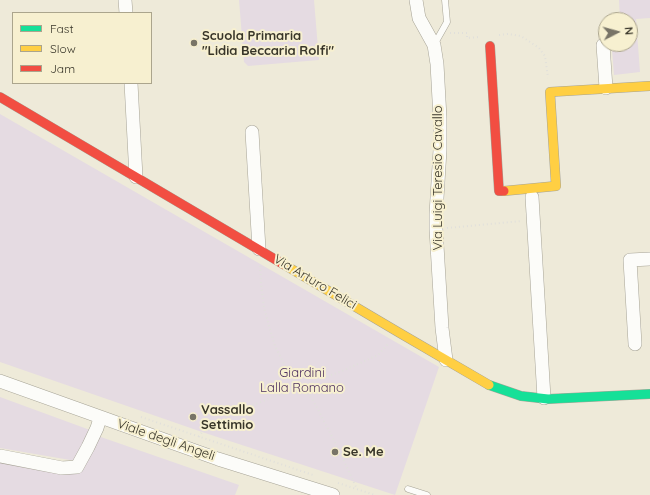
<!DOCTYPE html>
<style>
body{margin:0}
#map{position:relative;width:650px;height:495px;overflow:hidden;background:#eeead9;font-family:Quicksand,sans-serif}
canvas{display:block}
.legend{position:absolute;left:12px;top:12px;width:140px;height:72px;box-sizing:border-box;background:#f7f0d0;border:1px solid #aba58d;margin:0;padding:5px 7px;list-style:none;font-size:12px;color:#383529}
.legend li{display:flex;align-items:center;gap:8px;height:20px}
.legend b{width:20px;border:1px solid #aba58d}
.north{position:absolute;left:598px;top:12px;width:40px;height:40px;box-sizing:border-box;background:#f7f0d0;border:1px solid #aba58d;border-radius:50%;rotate:84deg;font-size:11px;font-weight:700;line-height:16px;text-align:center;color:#383529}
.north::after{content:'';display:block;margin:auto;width:14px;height:18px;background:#787467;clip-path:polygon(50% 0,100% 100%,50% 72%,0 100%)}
</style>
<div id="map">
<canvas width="650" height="495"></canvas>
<ul class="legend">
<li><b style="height:5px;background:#16e098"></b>Fast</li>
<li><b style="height:5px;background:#ffcf43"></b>Slow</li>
<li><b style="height:5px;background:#f24e42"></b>Jam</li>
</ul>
<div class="north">N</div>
</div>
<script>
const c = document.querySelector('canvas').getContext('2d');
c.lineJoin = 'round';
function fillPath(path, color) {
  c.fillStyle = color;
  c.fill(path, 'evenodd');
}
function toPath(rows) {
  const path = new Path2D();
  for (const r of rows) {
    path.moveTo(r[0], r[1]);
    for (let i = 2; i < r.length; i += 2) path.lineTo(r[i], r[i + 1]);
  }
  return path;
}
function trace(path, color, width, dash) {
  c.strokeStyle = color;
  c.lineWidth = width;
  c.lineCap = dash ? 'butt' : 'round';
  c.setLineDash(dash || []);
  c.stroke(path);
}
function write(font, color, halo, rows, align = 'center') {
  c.font = font + ' Quicksand,sans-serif';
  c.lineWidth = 4;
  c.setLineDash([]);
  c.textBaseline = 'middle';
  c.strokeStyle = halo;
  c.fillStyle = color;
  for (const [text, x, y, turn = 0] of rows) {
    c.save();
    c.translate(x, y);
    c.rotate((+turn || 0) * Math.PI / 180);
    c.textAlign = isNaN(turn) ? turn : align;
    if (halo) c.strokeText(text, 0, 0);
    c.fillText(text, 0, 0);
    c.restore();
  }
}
fillPath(toPath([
 [239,0,314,0,319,60,248,66,244,62],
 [619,0,650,0,650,18,636,19,640,72,614,75,612,50,622,48,622,44,630,44,630,20,620,20],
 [0,114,439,367,395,495,202,432,0,362],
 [0,397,90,430,76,461,0,448],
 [98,436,239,485,235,495,0,495,0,459,58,472,83,470]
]), '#e5dbe2');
const lane = toPath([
 [434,45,447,22,445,0],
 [408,489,427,495]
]);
const street = toPath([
 [125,0,126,13],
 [416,0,419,18,434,45,437,64,440,118,440,150,436,214,436,229,442,328,446,360],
 [603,45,606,88],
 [131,83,136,177],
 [252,132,259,249],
 [532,197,544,398],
 [635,344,630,260,650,259],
 [0,381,218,459,333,495],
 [0,456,62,468,77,467,88,447,97,428,100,418]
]);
const fast = toPath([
 [489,385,521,396,548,399,650,394]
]);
const slow = toPath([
 [504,191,556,186,550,92,650,86],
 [283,264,398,332,489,385]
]);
const jam = toPath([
 [490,46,499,191,504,191],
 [0,97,283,264]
]);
trace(lane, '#a6a396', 7);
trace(street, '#a6a396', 14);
trace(fast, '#a6a396', 10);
trace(slow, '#a6a396', 10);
trace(jam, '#a6a396', 10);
trace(toPath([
 [450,33,467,33,467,38,479,37],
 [499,35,508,34,521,36,539,48,545,56,548,78],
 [447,228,522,221],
 [260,266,261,284,264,307,269,326,275,346,291,377,313,400,338,448,357,489],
 [141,417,313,475],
 [199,437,202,432,214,428,232,413,342,371,378,355,388,344],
 [338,483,375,495]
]), '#e1e0db', 2, [1, 3]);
trace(lane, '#fcfcf9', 6);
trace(street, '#fcfcf9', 13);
trace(fast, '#16e098', 9);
trace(slow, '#ffcf43', 9);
trace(jam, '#f24e42', 9);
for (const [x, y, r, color] of [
 [194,43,4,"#787467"],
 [193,417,4,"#787467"],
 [335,452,4,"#787467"]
]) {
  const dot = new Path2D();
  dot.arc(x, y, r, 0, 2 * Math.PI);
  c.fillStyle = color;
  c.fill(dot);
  trace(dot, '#f7f0d0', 1.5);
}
write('bold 13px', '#383529', '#f7f0d0', [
 ["Scuola Primaria",202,36],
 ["\"Lidia Beccaria Rolfi\"",202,51],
 ["Vassallo",201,410],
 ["Settimio",201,425],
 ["Se. Me",343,452]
], 'left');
write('13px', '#383529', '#f7f0d0', [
 ["Via Luigi Teresio Cavallo",438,178,-90],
 ["Via Arturo Felici",315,282,31],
 ["Viale degli Angeli",166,440,19]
]);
write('13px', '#4e3160', '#f7f0d0', [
 ["Giardini",302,373],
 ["Lalla Romano",302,388]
]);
</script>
